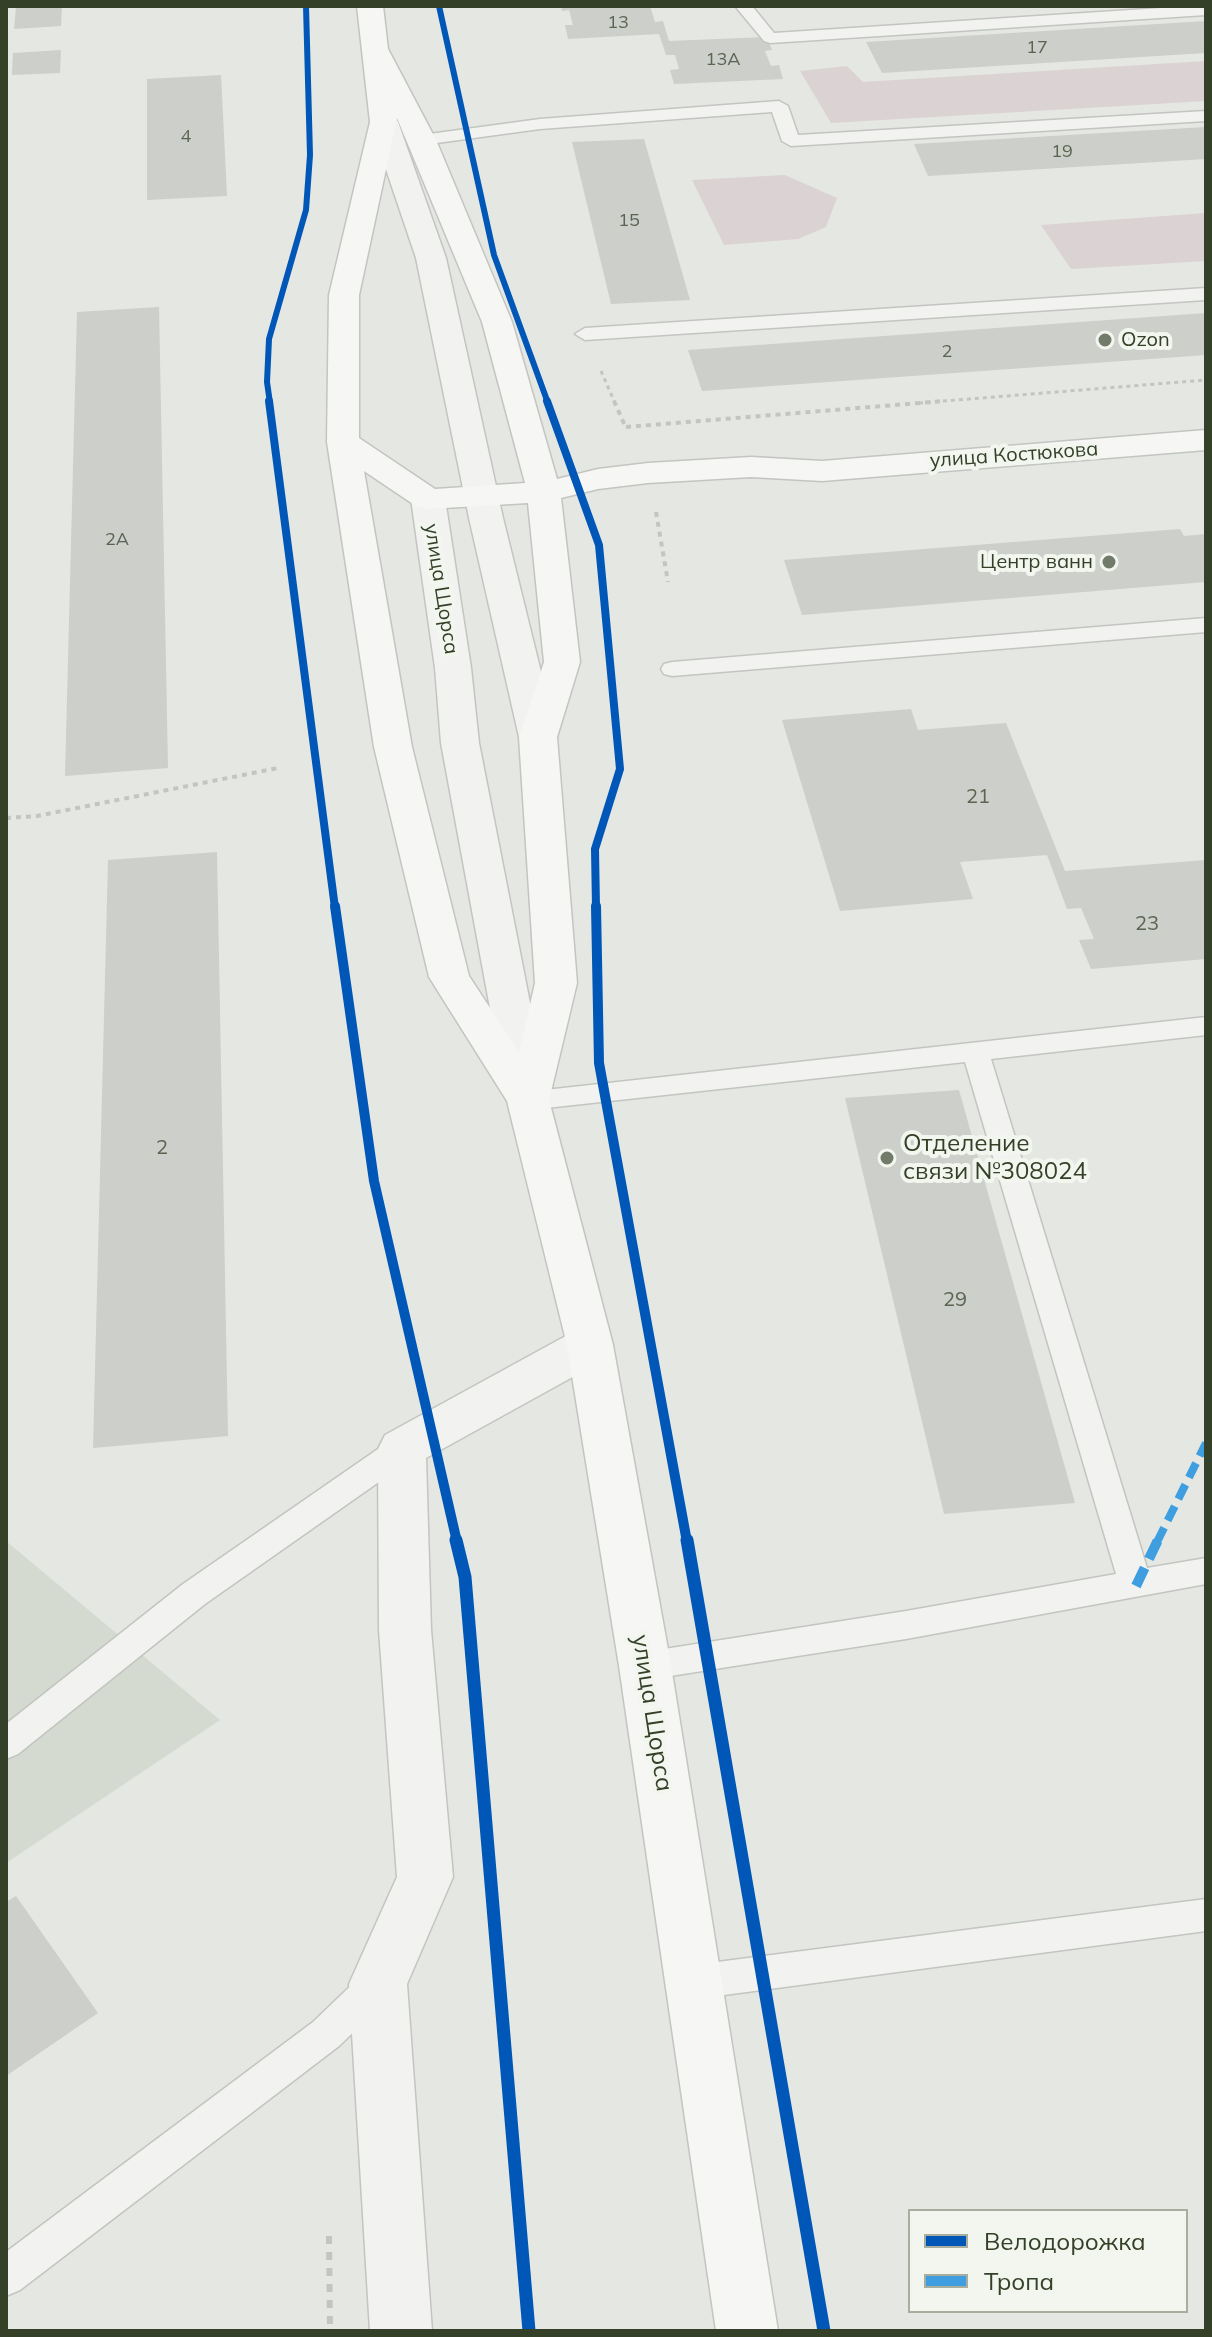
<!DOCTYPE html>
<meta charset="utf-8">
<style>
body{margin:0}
#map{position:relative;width:1212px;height:2337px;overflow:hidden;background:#e4e7e2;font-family:Mulish,sans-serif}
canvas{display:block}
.frame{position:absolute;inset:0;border:8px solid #344028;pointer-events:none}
.legend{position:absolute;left:908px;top:2209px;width:280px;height:104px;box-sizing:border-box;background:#f3f6ef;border:2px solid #a7ad9f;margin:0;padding:10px 14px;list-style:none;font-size:24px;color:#344028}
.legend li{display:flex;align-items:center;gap:16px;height:40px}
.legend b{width:40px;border:2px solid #a7ad9f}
</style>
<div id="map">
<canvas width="1212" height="2337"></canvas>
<div class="frame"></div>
<ul class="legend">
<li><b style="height:10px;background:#0057b8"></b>Велодорожка</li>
<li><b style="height:10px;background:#3e9ee0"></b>Тропа</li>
</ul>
</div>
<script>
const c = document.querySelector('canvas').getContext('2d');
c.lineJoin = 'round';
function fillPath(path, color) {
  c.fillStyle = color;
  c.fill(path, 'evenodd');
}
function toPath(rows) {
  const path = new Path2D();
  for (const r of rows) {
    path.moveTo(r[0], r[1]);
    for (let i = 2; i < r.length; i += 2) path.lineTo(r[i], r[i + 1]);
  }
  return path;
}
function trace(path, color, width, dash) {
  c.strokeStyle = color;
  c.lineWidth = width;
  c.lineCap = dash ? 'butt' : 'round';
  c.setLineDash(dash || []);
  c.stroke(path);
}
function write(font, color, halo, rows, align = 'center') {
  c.font = font + ' Mulish,sans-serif';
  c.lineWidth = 8;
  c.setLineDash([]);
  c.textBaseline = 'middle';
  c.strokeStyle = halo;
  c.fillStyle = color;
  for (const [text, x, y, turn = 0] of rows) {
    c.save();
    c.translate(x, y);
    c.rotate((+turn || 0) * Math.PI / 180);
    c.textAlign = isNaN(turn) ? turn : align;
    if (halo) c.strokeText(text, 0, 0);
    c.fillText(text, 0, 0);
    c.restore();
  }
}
fillPath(toPath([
 [6,1541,220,1720,6,1863]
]), '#d4dad0');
fillPath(toPath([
 [1206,61,1206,101,831,123,800,71,847,66,863,82],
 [785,175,837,198,826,227,798,239,724,245,692,180],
 [1206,213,1206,261,1071,269,1041,225]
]), '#dbd2d3');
fillPath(toPath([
 [62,6,61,26,14,29,16,7],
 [561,6,650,6,655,22,663,21,669,41,767,37,772,50,765,51,771,66,779,65,783,79,674,84,670,70,679,69,675,55,666,55,659,34,568,39,565,25,573,25,569,10,562,11],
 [1206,21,1206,53,882,73,866,42],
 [61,50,60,73,12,75,13,53],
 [221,75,227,196,147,200,147,79],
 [1206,127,1206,159,928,176,914,144],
 [644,139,690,300,611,304,572,142],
 [159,307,168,768,65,776,77,312],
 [1206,313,1206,355,702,391,688,350],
 [1180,529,1184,536,1206,534,1206,582,802,615,784,560],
 [911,709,918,730,1006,723,1065,871,1206,860,1206,959,1091,969,1079,940,1094,939,1081,908,1067,909,1047,855,960,862,973,899,840,911,782,720],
 [217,852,228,1436,93,1448,108,860],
 [959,1090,1075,1503,944,1514,845,1098],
 [16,1896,98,2013,6,2076,6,1902]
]), '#cccfca');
const lane = toPath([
 [735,6,752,6,774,33,1193,6,1206,6,1206,15,770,43,764,41,735,6],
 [779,101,788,106,798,135,1206,111,1206,121,791,146,782,141,772,112,540,129,422,145,413,140,422,135,540,119,779,101],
 [1206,288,1206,300,585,340,575,334,585,328,1206,288],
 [1206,618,1206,632,672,676,664,674,661,669,664,664,672,662,1206,618],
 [1206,1017,1206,1035,991,1059,1147,1568,1206,1558,1206,1584,906,1639,645,1680,633,1676,628,1666,633,1656,645,1652,906,1611,1116,1574,965,1062,528,1110,518,1107,514,1100,518,1093,1206,1017],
 [402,1437,413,1440,417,1449,413,1458,205,1604,18,1754,6,1759,6,1724,183,1584,391,1440,402,1437],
 [1206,1899,1206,1931,694,1999,681,1994,676,1982,681,1970,694,1965,1206,1899],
 [378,1967,391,1972,396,1984,391,1996,339,2046,20,2290,6,2296,6,2252,313,2022,365,1972,378,1967]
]);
const street = toPath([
 [384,114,394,116,398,122,446,258,503,518,557,737,551,745,538,748,525,745,519,737,469,518,416,258,370,122,374,116,384,114],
 [428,489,440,492,445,499,471,668,479,743,549,1100,543,1111,528,1115,513,1111,507,1100,441,743,435,668,411,499,416,492,428,489],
 [590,1327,607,1332,613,1345,607,1358,426,1458,431,1630,453,1877,407,1984,432,2331,370,2331,349,1984,397,1877,379,1630,378,1449,385,1435,573,1332,590,1327]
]);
const secondary = toPath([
 [357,6,383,6,388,49,436,140,512,322,557,479,598,469,648,463,751,457,822,461,1206,430,1206,450,822,481,751,477,648,483,598,489,561,498,580,662,557,737,577,983,549,1100,613,1345,671,1666,778,2331,716,2331,619,1666,567,1345,507,1101,429,977,374,747,327,442,329,295,370,122,357,6],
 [397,118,482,322,525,483,435,489,359,438,359,295,397,118],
 [364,471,416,506,428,509,528,503,544,662,519,737,535,983,519,1052,469,976,412,747,364,471]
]);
trace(lane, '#c2c5c0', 3);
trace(street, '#c2c5c0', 3);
trace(secondary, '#c2c5c0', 3);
trace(toPath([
 [601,371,615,403],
 [919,403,1206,380]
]), '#c3c5c0', 3, [4, 4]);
trace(toPath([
 [614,401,626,428],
 [626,427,944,401],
 [656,512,668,582],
 [6,818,37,816,278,768]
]), '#c3c5c0', 4, [5, 5]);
trace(toPath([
 [329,2236,330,2331]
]), '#c3c5c0', 6, [8, 8]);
fillPath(lane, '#f2f3f1');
fillPath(street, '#f2f3f1');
fillPath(secondary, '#f6f6f5');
trace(toPath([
 [1157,1542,1206,1443]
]), '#3e9ee0', 8, [16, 8]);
trace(toPath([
 [1136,1586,1158,1540]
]), '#3e9ee0', 10, [20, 10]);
trace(toPath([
 [439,6,494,255,548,403],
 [270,403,267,382,269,339,306,210,310,155,306,6]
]), '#0057b8', 6);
trace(toPath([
 [269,401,335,908],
 [547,401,599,545,620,769,595,849,596,908]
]), '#0057b8', 8);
trace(toPath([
 [335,906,374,1181,457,1542],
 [596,906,599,1063,687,1542]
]), '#0057b8', 10);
trace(toPath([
 [456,1540,465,1577,529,2331],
 [687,1540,824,2331]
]), '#0057b8', 13);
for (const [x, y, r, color] of [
 [1105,340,8,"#727a69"],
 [1109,562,8,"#727a69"],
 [887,1158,8,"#727a69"]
]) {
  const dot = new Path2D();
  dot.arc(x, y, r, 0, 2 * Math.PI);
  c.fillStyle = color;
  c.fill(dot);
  trace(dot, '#f3f6ef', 3);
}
write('18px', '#5b6451', null, [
 ["13",618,23],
 ["17",1037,48],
 ["13А",723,60],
 ["4",186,137],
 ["19",1062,152],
 ["15",629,221],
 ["2",947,352],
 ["2А",117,540]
]);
write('20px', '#344028', '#f3f6ef', [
 ["Ozon",1121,340],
 ["Центр ванн",1093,562,"right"]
], 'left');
write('20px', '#344028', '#f3f6ef', [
 ["улица Костюкова",1014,455,-4],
 ["улица Щорса",441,589,81]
]);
write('20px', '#5b6451', null, [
 ["21",978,797],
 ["23",1147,924],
 ["2",162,1148],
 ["29",955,1300]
]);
write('24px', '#344028', '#f3f6ef', [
 ["Отделение",903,1144],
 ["связи №308024",903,1172]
], 'left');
write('24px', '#344028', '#f3f6ef', [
 ["улица Щорса",652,1713,81]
]);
</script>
